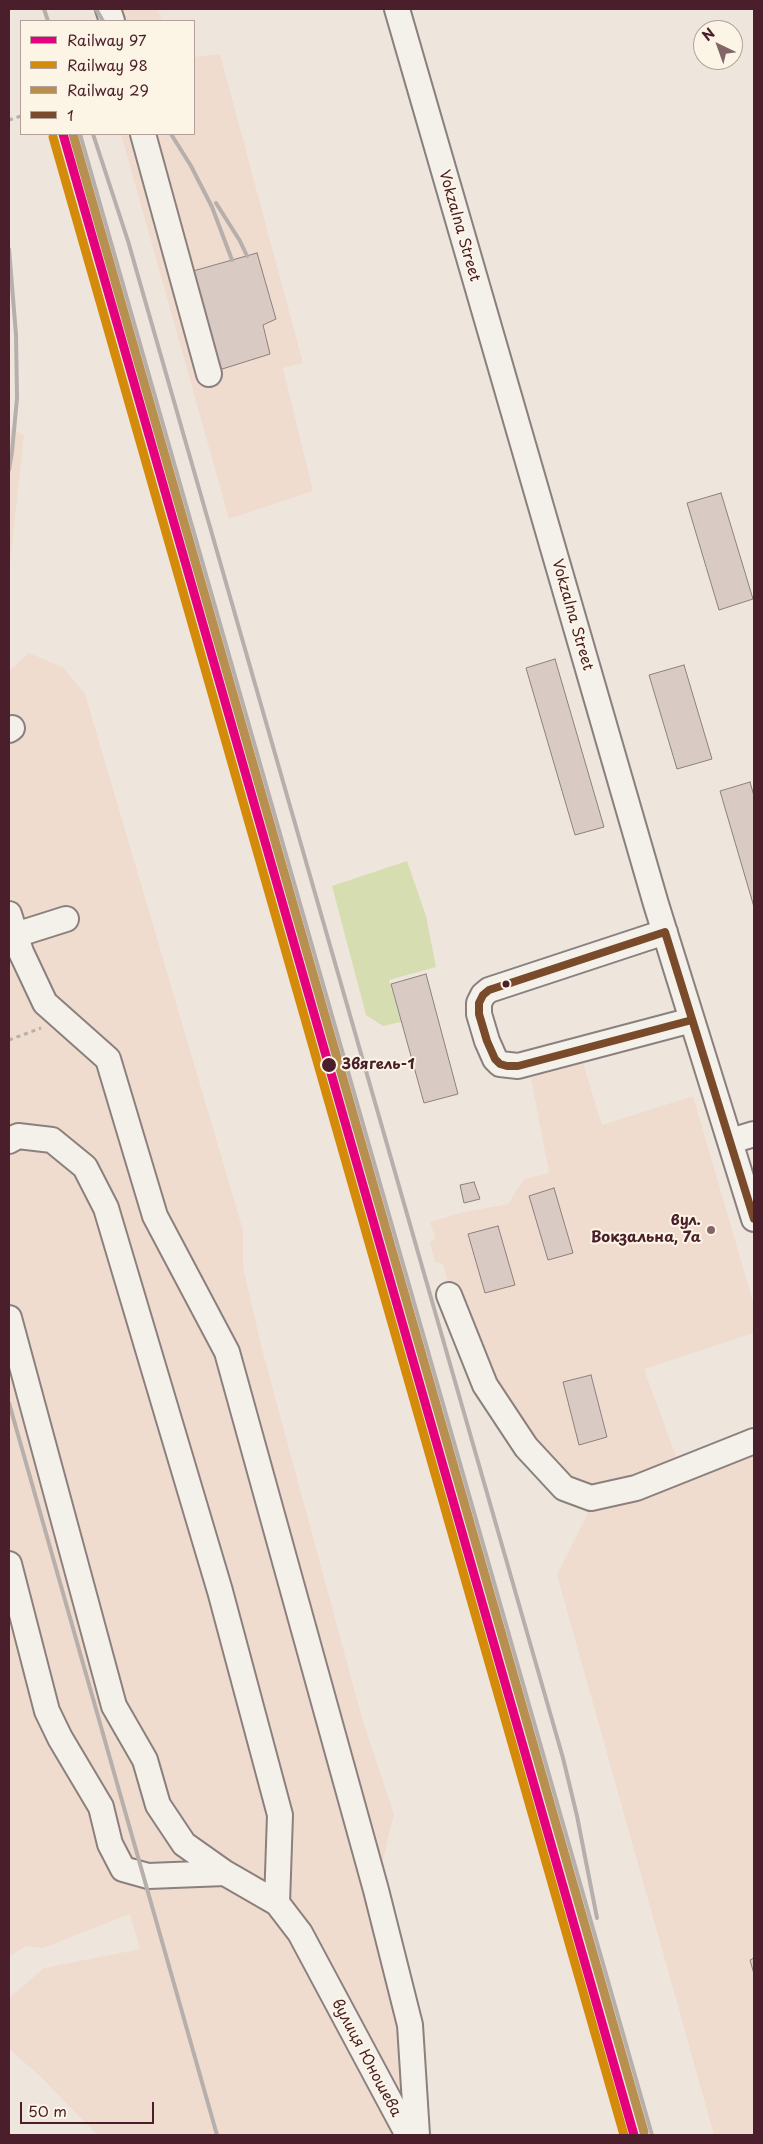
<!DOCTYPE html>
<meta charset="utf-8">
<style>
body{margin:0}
#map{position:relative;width:763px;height:2144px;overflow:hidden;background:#eee6dd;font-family:"Playpen Sans",sans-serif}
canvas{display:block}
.frame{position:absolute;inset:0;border:10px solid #4a1f2b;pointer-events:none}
.legend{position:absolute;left:20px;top:20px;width:175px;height:115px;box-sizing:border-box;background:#fcf5e5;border:1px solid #b59f9b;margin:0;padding:6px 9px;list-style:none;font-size:15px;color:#4a1f2b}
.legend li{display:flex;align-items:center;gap:10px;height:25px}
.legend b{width:25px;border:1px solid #b59f9b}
.north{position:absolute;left:693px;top:20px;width:50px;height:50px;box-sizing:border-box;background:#fcf5e5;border:1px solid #b59f9b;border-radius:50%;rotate:318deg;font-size:14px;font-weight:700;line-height:20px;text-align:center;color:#4a1f2b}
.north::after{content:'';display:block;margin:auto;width:18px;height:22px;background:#836569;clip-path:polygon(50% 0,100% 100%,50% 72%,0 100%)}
.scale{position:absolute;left:20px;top:2102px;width:134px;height:22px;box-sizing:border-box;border:2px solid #4a1f2b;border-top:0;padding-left:6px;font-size:15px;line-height:18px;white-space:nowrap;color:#4a1f2b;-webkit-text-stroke:4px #fcf5e5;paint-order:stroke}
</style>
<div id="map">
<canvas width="763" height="2144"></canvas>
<div class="frame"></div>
<ul class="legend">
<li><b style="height:6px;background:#e5007d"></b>Railway 97</li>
<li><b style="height:6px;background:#d48b09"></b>Railway 98</li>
<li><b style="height:6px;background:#b78f4e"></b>Railway 29</li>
<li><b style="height:6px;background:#7a4b2a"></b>1</li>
</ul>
<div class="north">N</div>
<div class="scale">50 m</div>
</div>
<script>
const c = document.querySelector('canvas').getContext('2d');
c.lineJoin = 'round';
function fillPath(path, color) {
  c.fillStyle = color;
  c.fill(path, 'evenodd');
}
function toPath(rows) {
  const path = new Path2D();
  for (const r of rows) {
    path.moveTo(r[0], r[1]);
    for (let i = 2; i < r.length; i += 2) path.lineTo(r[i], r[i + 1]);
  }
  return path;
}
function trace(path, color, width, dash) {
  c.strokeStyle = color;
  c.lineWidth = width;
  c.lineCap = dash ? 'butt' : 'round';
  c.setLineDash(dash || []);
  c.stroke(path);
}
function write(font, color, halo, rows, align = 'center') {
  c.font = font + ' "Playpen Sans",sans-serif';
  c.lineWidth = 4;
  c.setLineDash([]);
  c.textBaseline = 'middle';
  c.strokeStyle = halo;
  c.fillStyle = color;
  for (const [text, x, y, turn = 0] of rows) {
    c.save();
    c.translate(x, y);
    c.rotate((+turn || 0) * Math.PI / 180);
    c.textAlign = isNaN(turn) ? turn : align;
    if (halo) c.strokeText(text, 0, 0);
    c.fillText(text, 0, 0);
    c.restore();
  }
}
fillPath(toPath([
 [108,9,158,9,162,21,112,21],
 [220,54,303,363,283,368,313,491,229,519,121,134,194,134,194,57],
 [9,428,24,435,9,571],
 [29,653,63,667,85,694,243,1230,243,1267,261,1345,362,1718,394,1814,376,1890,417,2135,97,2135,41,2077,9,2049,9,1998,44,1968,140,1949,130,1914,43,1948,26,1946,9,1957,9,671],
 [583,1063,602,1125,693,1096,754,1305,754,1333,644,1369,681,1470,754,1441,754,2135,714,2135,557,1575,587,1515,590,1498,526,1447,449,1288,443,1264,435,1262,430,1243,435,1238,430,1222,460,1213,508,1204,524,1179,549,1173,531,1078]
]), '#efdcce');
fillPath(toPath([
 [407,861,426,916,436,967,389,980,401,1022,383,1026,366,1015,332,886]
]), '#d6deb1');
const building = toPath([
 [257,253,276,319,263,325,270,354,219,370,193,271,257,253],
 [721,493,753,599,719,610,687,503,721,493],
 [555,659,604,827,575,835,526,668,555,659],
 [684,665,712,759,677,769,649,675,684,665],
 [750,782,754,796,754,907,720,791,750,782],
 [426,974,458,1094,424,1103,391,984,426,974],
 [474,1182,480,1199,464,1203,460,1185,474,1182],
 [554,1188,573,1253,548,1260,529,1196,554,1188],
 [498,1226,515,1285,485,1293,468,1234,498,1226],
 [591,1375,607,1437,579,1445,563,1382,591,1375],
 [754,1958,754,1974,750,1960,754,1958]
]);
fillPath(building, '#d9cac3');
trace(building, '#8c807e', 1);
const minor = toPath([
 [108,9,112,21],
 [397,9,656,904,754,1219],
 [143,134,209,374],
 [9,730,12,728],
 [9,914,21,952,45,1003,108,1059,155,1216,227,1352,376,1890,410,2025,417,2135],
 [665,932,489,990,483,995,479,1003,479,1014,487,1041,495,1059,500,1064,518,1066,692,1020],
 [9,937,66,919],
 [9,1141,18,1136,52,1140,85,1167,106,1208,220,1591,280,1815,277,1903],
 [731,1141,754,1134],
 [449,1295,485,1385,526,1447,564,1488,591,1498,636,1488,754,1441],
 [9,1318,114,1706,145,1760,158,1805,184,1844,225,1873,277,1903,300,1933,408,2135],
 [9,1564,47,1711,60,1738,101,1807,110,1844,123,1869,148,1876,225,1873]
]);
trace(minor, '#8c807e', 28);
trace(toPath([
 [9,120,21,116],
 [9,1040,41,1028]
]), '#b7afac', 3, [4, 4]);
trace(minor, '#f4f0ea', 24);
trace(toPath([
 [44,9,48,21],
 [96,9,103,21],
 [80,134,652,2135],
 [93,134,128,241,563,1758,577,1816,597,1918],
 [171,134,191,166,212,207,232,260],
 [216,203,240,241,247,256],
 [9,470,12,452,17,398,16,335,9,249],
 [9,1403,217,2135]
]), '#b7afac', 4);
trace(toPath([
 [692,1020,518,1066,507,1066,500,1064,495,1059,487,1041,479,1014,479,1003,483,995,489,990,665,932,754,1219]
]), '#7a4b2a', 8);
trace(toPath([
 [63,134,634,2135]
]), '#e5007d', 9);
trace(toPath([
 [53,137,624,2135]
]), '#d48b09', 9);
trace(toPath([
 [73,134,644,2132]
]), '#b78f4e', 9);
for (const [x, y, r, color] of [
 [506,984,4.5,"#4a1f2b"],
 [329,1065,8,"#4a1f2b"],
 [711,1230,5,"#836569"]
]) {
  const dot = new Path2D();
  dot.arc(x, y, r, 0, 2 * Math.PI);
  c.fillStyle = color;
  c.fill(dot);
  trace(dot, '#fcf5e5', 2);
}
write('15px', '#4a1f2b', '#fcf5e5', [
 ["Vokzalna Street",459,226,74],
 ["Vokzalna Street",572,615,74],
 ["вулиця Юношева",366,2058,62]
]);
write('bold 15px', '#4a1f2b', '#fcf5e5', [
 ["Звягель-1",342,1065]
], 'left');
write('bold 15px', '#4a1f2b', '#fcf5e5', [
 ["вул.",701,1221],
 ["Вокзальна, 7а",701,1238]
], 'right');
</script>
